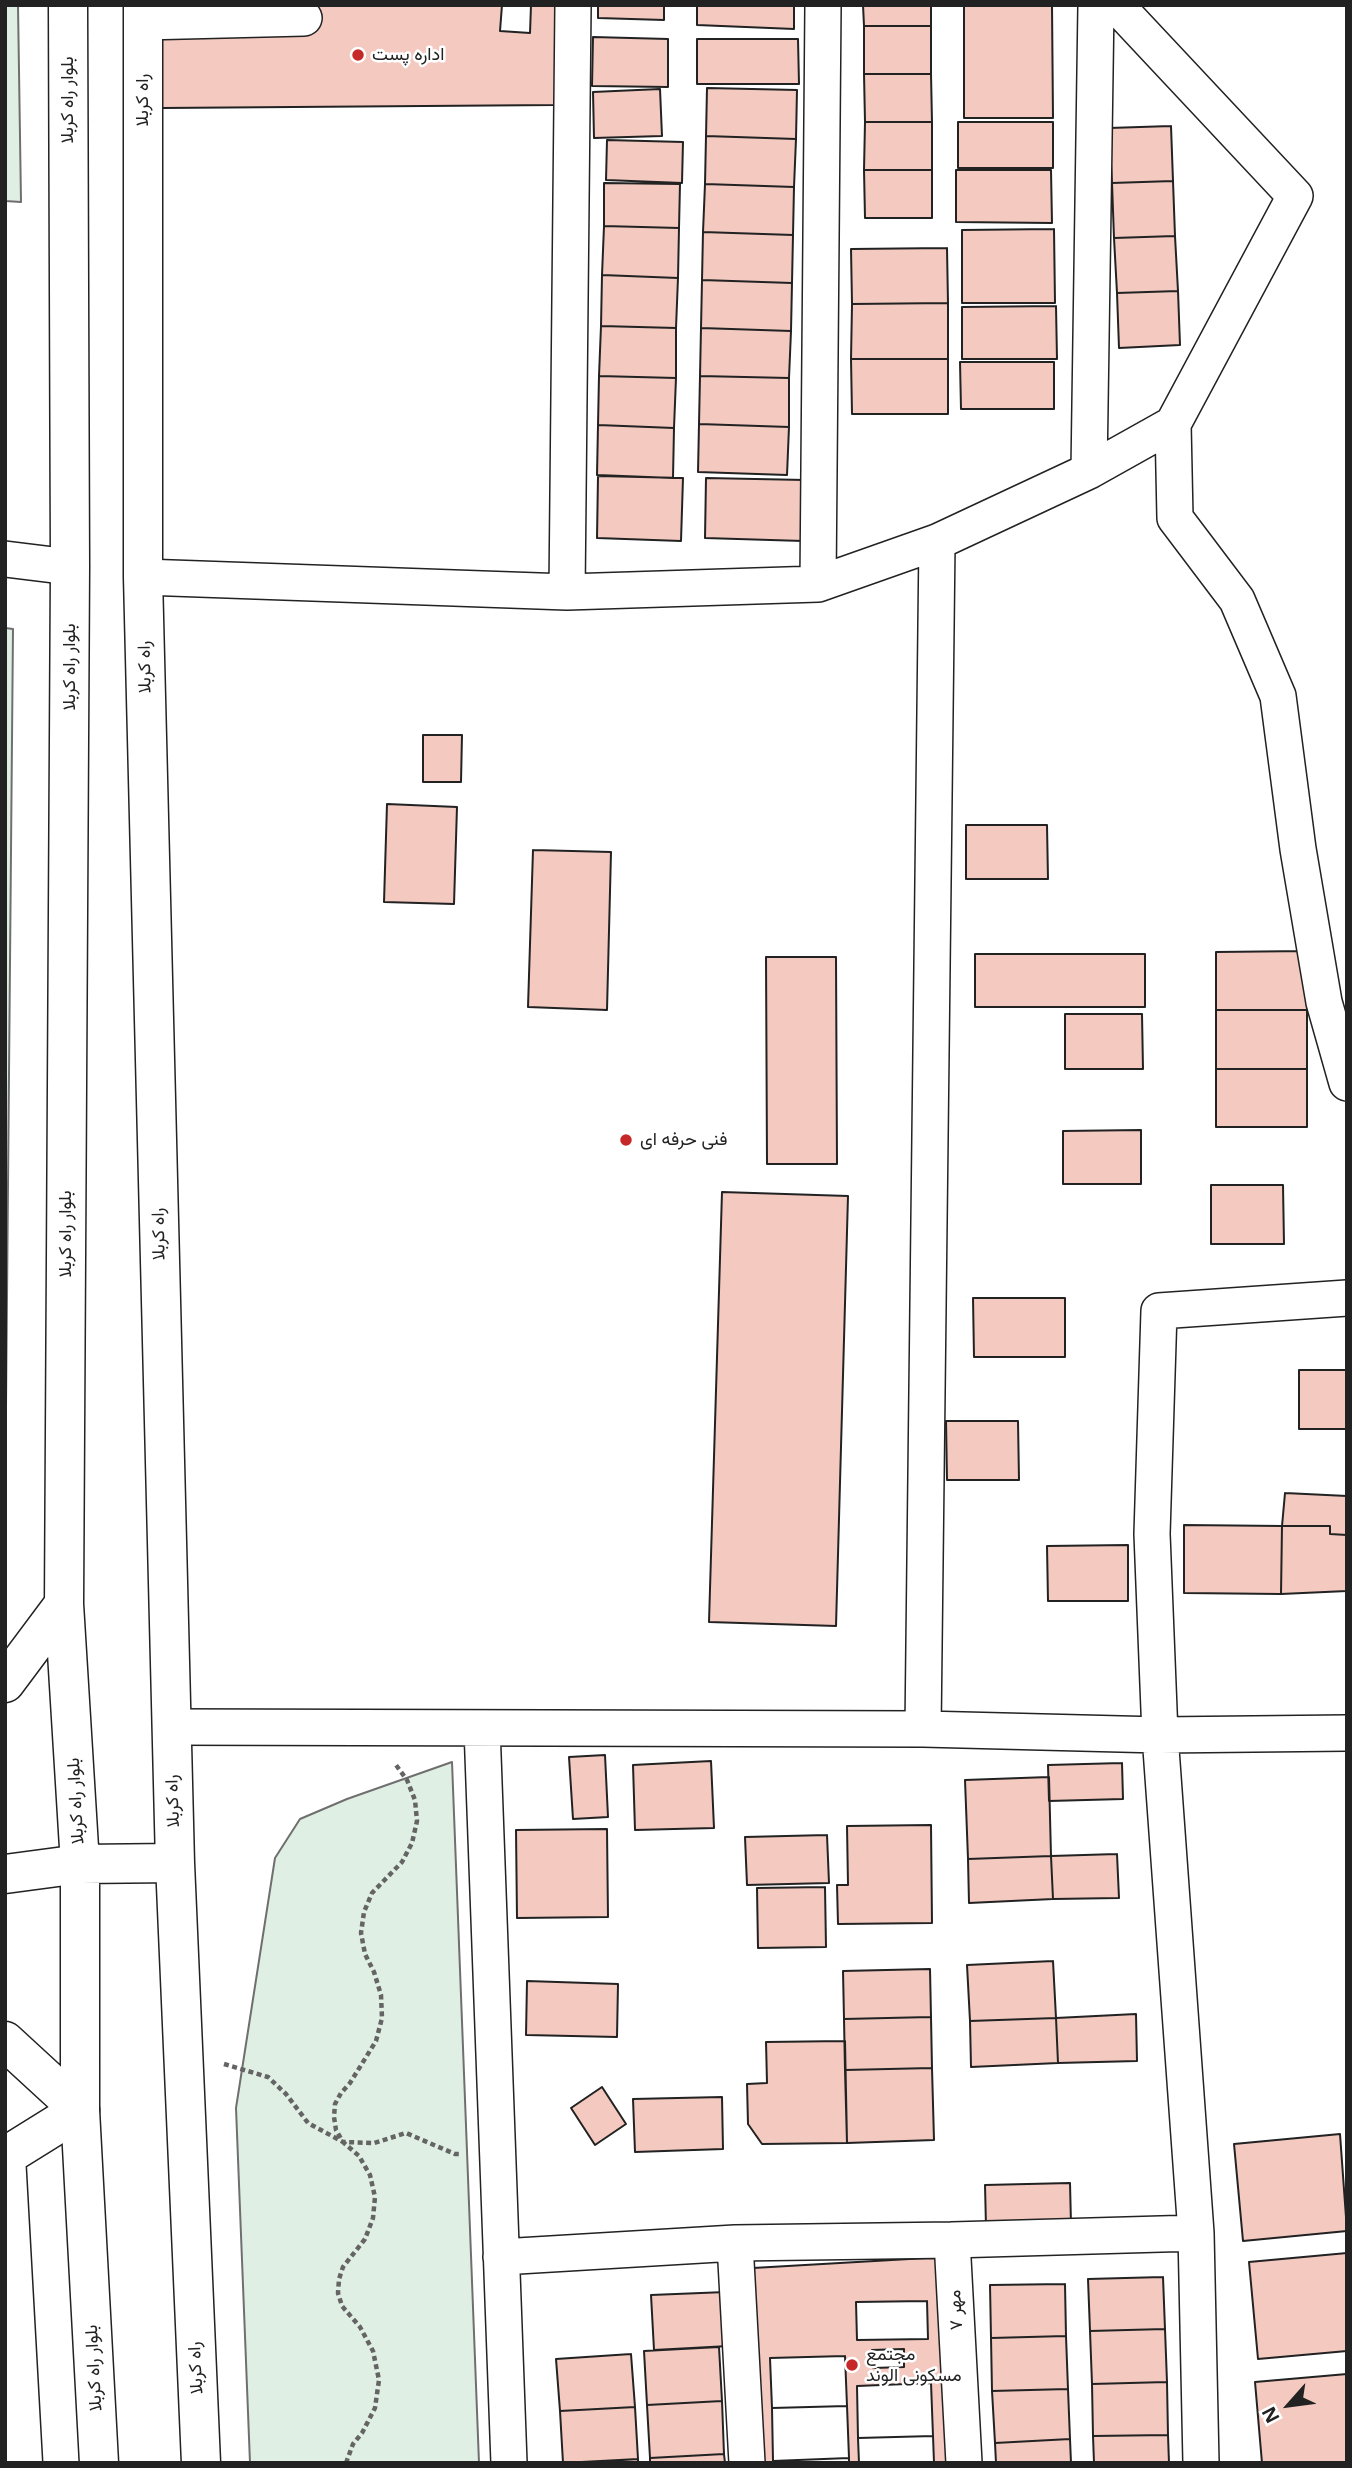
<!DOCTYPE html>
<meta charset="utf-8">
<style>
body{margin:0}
#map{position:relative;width:1352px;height:2468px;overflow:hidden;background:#fff;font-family:"Open Sans",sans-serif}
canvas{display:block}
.frame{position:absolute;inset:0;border:7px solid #222;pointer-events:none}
.north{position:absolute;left:1254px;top:2370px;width:70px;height:70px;-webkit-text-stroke:5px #fff;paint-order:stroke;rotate:242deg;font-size:19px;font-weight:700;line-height:28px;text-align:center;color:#222}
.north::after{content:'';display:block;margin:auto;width:24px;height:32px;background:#222;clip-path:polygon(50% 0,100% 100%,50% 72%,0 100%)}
</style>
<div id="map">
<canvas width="1352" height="2468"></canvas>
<div class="frame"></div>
<div class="north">N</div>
</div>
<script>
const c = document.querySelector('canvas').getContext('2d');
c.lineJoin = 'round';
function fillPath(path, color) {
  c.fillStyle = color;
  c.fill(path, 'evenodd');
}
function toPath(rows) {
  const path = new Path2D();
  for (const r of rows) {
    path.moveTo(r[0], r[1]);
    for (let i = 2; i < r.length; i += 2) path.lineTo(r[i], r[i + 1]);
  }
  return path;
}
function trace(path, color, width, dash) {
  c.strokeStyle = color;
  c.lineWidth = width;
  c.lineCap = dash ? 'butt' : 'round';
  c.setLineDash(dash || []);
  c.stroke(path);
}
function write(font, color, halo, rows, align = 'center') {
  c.font = font + ' "Open Sans",Vazirmatn,sans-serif';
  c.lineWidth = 5;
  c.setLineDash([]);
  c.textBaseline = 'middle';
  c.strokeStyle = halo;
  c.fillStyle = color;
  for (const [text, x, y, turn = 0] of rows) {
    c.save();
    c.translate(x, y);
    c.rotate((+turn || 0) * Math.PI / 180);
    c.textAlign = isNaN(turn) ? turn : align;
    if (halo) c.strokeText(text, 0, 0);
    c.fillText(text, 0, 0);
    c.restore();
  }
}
const green = toPath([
 [5,5,18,5,21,202,5,201,5,5],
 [5,628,13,629,5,1517,5,628],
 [452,1762,479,2463,250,2463,236,2108,275,1858,300,1819,347,1799,452,1762]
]);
fillPath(green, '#e0efe3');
trace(green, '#6f6f6f', 2);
const building = toPath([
 [161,5,555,5,556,105,162,108,161,5],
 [502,5,531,5,530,33,500,31,502,5],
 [598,5,664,5,664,20,598,18,598,5],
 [697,5,794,5,794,29,697,25,697,5],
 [863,5,931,5,931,26,864,26,863,5],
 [964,5,1052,5,1053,118,964,118,964,5],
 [864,26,931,26,931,74,864,74,864,26],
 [593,37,668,39,668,87,592,86,593,37],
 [697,39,798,39,799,84,697,84,697,39],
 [864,74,931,74,932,122,865,122,864,74],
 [707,88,797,90,796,139,706,136,707,88],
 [660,89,662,136,594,138,593,92,660,89],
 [865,122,932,122,932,170,864,170,865,122],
 [958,122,1053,122,1053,168,958,168,958,122],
 [1171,126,1173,181,1112,183,1109,128,1171,126],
 [706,136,796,139,794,187,705,184,706,136],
 [607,140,683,142,682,183,606,180,607,140],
 [864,170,932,170,932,218,865,218,864,170],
 [956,170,1051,170,1052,223,956,222,956,170],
 [1173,181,1175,236,1114,238,1112,183,1173,181],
 [604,183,680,184,679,228,604,226,604,183],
 [705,184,794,187,793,235,703,232,705,184],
 [604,226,679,228,678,278,602,275,604,226],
 [1054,229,1055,303,962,303,962,230,1054,229],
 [703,232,793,235,792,283,702,280,703,232],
 [1175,236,1178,291,1117,293,1114,238,1175,236],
 [947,248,948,303,852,304,851,249,947,248],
 [602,275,678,278,676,328,601,326,602,275],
 [702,280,792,283,791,331,701,328,702,280],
 [1178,291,1180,345,1119,348,1117,293,1178,291],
 [948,303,948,359,851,359,852,304,948,303],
 [1056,306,1057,359,962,359,962,307,1056,306],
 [601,326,676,328,676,378,599,376,601,326],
 [701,328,791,331,789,378,700,376,701,328],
 [851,359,948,359,948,414,852,414,851,359],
 [960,362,1054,362,1054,409,961,409,960,362],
 [599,376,676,378,674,428,598,425,599,376],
 [700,376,789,378,789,427,699,424,700,376],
 [699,424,789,427,787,475,698,472,699,424],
 [598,425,674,428,673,478,597,475,598,425],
 [598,476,683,478,681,541,597,538,598,476],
 [706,478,805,480,803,541,705,538,706,478],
 [423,735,462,735,461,782,423,782,423,735],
 [387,804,457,807,454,904,384,902,387,804],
 [966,825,1047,825,1048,879,966,879,966,825],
 [533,850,611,852,607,1010,528,1007,533,850],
 [1306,951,1307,1010,1216,1010,1216,952,1306,951],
 [975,954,1145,954,1145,1007,975,1007,975,954],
 [766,957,836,957,837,1164,767,1164,766,957],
 [1216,1010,1307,1010,1307,1069,1216,1069,1216,1010],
 [1065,1014,1142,1014,1143,1069,1065,1069,1065,1014],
 [1216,1069,1307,1069,1307,1127,1216,1127,1216,1069],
 [1141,1130,1141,1184,1063,1184,1063,1131,1141,1130],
 [1211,1185,1283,1185,1284,1244,1211,1244,1211,1185],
 [722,1192,848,1196,836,1626,709,1622,722,1192],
 [973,1298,1065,1298,1065,1357,974,1357,973,1298],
 [1299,1370,1347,1370,1347,1429,1299,1429,1299,1370],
 [946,1421,1018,1421,1019,1480,947,1480,946,1421],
 [1285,1493,1347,1496,1347,1535,1330,1534,1330,1526,1282,1526,1285,1493],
 [1184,1525,1282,1526,1281,1594,1184,1593,1184,1525],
 [1282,1526,1330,1526,1330,1534,1347,1535,1347,1591,1281,1594,1282,1526],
 [1128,1545,1128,1601,1048,1601,1047,1546,1128,1545],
 [605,1755,608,1817,573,1819,569,1757,605,1755],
 [711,1761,714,1828,635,1830,633,1765,711,1761],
 [1122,1763,1123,1799,1049,1801,1048,1765,1122,1763],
 [1049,1777,1051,1856,968,1859,965,1780,1049,1777],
 [931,1825,932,1923,838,1924,837,1885,848,1885,847,1826,931,1825],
 [607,1829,608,1917,517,1918,516,1830,607,1829],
 [827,1835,829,1883,747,1885,745,1837,827,1835],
 [1117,1854,1119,1898,1053,1899,1051,1856,1117,1854],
 [1051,1856,1053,1899,969,1903,968,1859,1051,1856],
 [825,1887,826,1947,758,1948,757,1888,825,1887],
 [1053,1961,1056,2018,970,2021,967,1965,1053,1961],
 [930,1969,931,2017,844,2019,843,1971,930,1969],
 [527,1981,618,1984,617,2037,526,2035,527,1981],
 [1136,2014,1137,2061,1058,2063,1056,2018,1136,2014],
 [931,2017,932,2068,845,2070,844,2019,931,2017],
 [1056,2018,1058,2063,971,2067,970,2021,1056,2018],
 [845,2041,847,2143,762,2144,748,2124,747,2084,767,2083,766,2042,845,2041],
 [932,2068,934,2140,847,2143,845,2070,932,2068],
 [602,2087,626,2124,595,2145,571,2108,602,2087],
 [722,2097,723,2149,635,2152,633,2099,722,2097],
 [1340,2134,1347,2231,1243,2241,1234,2144,1340,2134],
 [1070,2183,1071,2224,986,2227,985,2185,1070,2183],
 [1347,2253,1347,2351,1258,2359,1249,2262,1347,2253],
 [944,2257,951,2463,761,2463,753,2268,944,2257],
 [1163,2277,1165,2329,1090,2331,1088,2279,1163,2277],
 [1065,2284,1066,2336,991,2338,990,2285,1065,2284],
 [726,2292,729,2346,654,2350,651,2295,726,2292],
 [927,2301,928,2339,857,2340,856,2302,927,2301],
 [1165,2329,1167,2382,1092,2384,1090,2331,1165,2329],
 [1066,2336,1068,2389,992,2391,991,2338,1066,2336],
 [719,2347,722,2401,647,2405,644,2351,719,2347],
 [904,2349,904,2367,873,2368,872,2350,904,2349],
 [631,2354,635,2407,560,2411,556,2359,631,2354],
 [845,2356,847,2406,772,2408,770,2358,845,2356],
 [1347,2374,1347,2463,1262,2463,1255,2382,1347,2374],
 [1167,2382,1168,2435,1093,2436,1092,2384,1167,2382],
 [931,2383,933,2436,858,2438,857,2386,931,2383],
 [1068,2389,1070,2439,995,2443,992,2391,1068,2389],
 [722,2401,724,2454,650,2458,647,2405,722,2401],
 [847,2406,849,2458,773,2461,772,2408,847,2406],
 [635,2407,638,2459,563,2463,560,2411,635,2407],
 [1168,2435,1169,2463,1094,2463,1093,2436,1168,2435],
 [933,2436,934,2463,859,2463,858,2438,933,2436],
 [1070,2439,1071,2463,996,2463,995,2443,1070,2439],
 [724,2454,725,2463,650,2463,650,2458,724,2454],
 [849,2458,849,2463,774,2463,773,2461,849,2458],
 [638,2459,638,2463,577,2463,638,2459]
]);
fillPath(building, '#f3c9c0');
trace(building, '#222', 2);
const street = toPath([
 [143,22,304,18],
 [1173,424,1175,518,1237,600,1278,696,1298,849,1324,1002,1347,1083],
 [1089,471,1096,5],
 [5,559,70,567],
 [143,577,567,592,818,584,937,542,1089,471,1173,424,1295,196,1116,5],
 [818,584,823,5],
 [567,592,573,5],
 [171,1727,923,1729,1160,1735,1347,1733],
 [482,1728,509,2463],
 [923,1729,937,542],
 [952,2240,964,2463],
 [735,2243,747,2463],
 [501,2257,735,2243,952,2240,1196,2233],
 [1201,2463,1196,2233,1160,1735,1152,1534,1159,1311,1347,1298]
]);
const secondary = toPath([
 [5,1874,80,1864],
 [23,2463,6,2156,80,2110]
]);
const primary = toPath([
 [68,5,70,567,64,1604,80,1864,80,2110,99,2463],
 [143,5,143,577,175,1863,201,2463],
 [5,1683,64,1604],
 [80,1864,175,1863],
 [5,2041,80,2110]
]);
trace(street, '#222', 38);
trace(secondary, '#222', 41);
trace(primary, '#222', 41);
trace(toPath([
 [224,2064,268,2077,286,2094,308,2123,343,2142,374,2143,406,2133,455,2154,462,2154],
 [346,2463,353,2444,362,2433,375,2408,379,2380,373,2351,360,2327,342,2306,338,2293,339,2279,343,2267,365,2239,373,2218,375,2197,370,2175,359,2156,343,2142,336,2130,334,2117,335,2104,341,2093,350,2083,376,2041,382,2018,381,1995,374,1972,365,1954,361,1933,364,1912,372,1893,402,1862,412,1843,417,1821,415,1800,407,1780,396,1765]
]), '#646464', 4.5, [5, 3.5]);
trace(street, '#fff', 35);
trace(secondary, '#fff', 38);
trace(primary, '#fff', 38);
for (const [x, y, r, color] of [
 [358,55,7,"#c62828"],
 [626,1140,7,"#c62828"],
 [852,2365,7,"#c62828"]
]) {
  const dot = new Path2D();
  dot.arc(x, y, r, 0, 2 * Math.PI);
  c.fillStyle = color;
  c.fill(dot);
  trace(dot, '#fff', 2.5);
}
write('18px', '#222', '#fff', [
 ["اداره پست",372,55],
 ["فنی حرفه ای",640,1140],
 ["مجتمع",866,2355],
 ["مسکونی الوند",866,2376]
], 'left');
write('18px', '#222', '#fff', [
 ["بلوار راه کربلا",68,100,-90],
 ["راه کربلا",143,100,-90],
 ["بلوار راه کربلا",70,667,-90],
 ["راه کربلا",145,667,-91],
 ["بلوار راه کربلا",66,1234,-90],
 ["راه کربلا",159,1234,-91],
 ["بلوار راه کربلا",76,1801,-93],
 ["راه کربلا",173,1801,-92],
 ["مهر ۷",956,2310,-93],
 ["بلوار راه کربلا",94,2368,-93],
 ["راه کربلا",196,2368,-93]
]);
</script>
